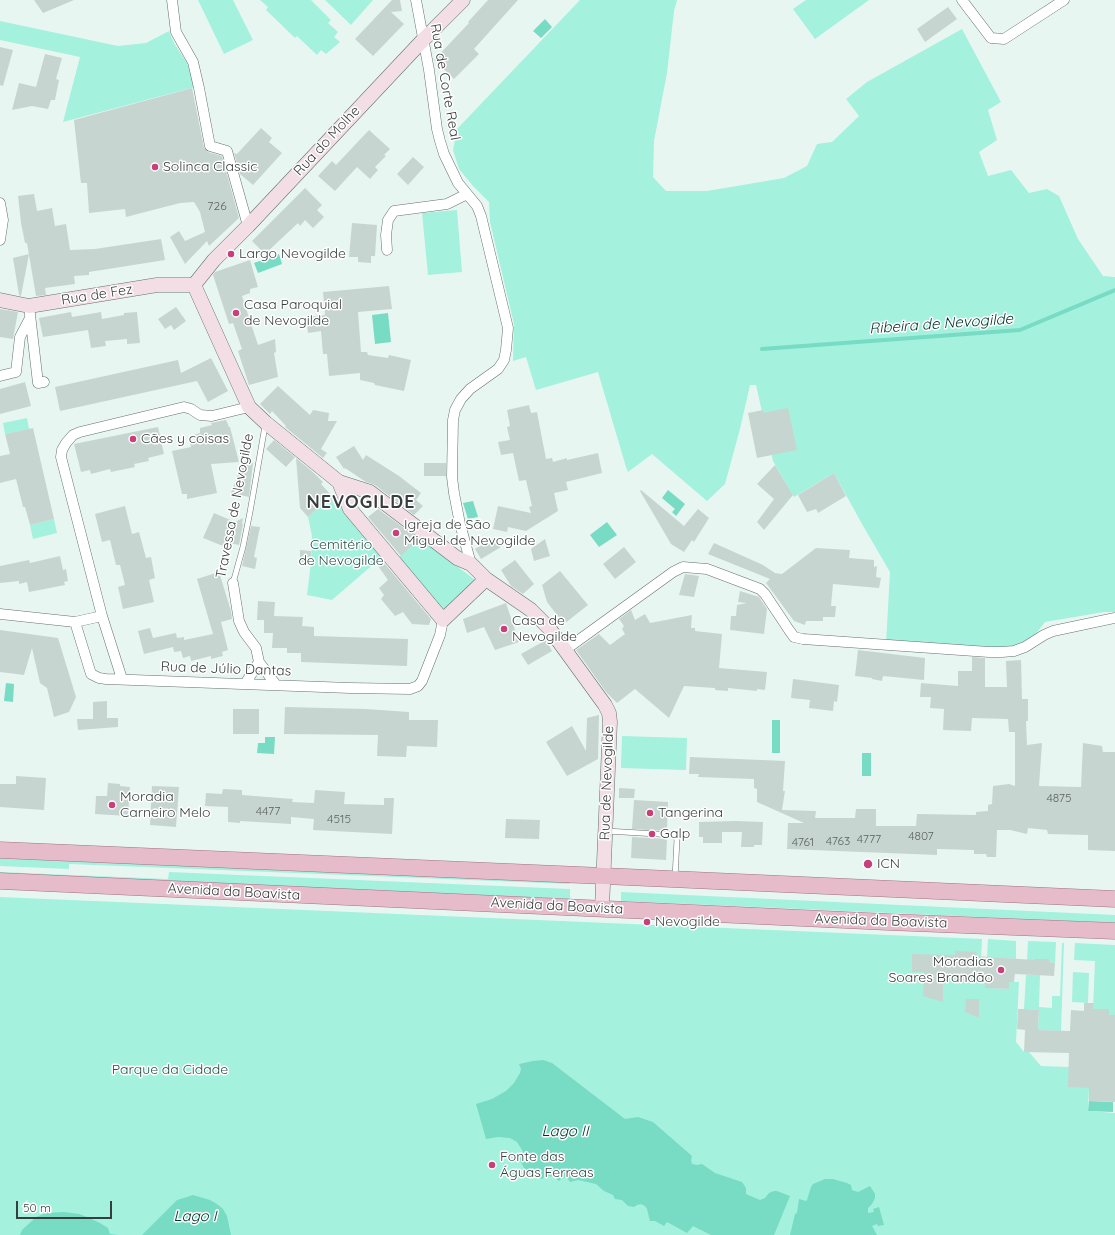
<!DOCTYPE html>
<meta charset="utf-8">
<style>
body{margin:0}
#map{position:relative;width:1115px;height:1235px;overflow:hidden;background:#e8f6f2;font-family:Quicksand,sans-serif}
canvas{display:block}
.scale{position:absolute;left:16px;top:1201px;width:96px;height:18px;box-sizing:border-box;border:2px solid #383e3d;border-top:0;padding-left:5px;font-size:12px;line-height:14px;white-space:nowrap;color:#383e3d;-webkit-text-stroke:3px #fff;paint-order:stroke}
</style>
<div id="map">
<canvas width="1115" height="1235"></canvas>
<div class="scale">50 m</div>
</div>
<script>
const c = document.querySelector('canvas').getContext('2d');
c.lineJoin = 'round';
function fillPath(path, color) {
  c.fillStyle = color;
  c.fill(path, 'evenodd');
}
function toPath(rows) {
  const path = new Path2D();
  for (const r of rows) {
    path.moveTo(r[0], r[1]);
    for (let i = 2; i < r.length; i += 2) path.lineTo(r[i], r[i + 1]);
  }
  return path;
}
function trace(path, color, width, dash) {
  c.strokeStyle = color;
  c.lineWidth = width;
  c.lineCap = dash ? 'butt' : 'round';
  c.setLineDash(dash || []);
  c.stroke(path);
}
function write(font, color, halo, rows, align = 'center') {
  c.font = font + ' Quicksand,sans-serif';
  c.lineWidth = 3;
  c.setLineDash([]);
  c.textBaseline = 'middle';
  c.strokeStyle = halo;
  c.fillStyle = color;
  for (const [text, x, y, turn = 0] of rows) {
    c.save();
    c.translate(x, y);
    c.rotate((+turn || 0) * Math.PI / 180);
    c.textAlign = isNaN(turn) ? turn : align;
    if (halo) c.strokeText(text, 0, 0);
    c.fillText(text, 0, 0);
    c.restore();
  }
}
fillPath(toPath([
 [198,0,233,0,253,40,224,54],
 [260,0,311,0,331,20,328,23,338,32,334,37,340,42,326,54,321,50,317,55,297,36,295,38,266,10,268,7],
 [325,0,373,0,351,25],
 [580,0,677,0,674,11,667,73,654,141,653,177,666,191,707,191,784,178,807,166,817,144,832,142,859,116,846,99,867,82,962,29,1001,102,988,110,997,140,979,152,988,176,1011,170,1029,193,1047,189,1059,196,1078,239,1103,276,1115,277,1115,612,1104,612,1045,622,1031,640,1011,648,886,644,890,572,862,524,834,473,794,497,773,461,756,385,750,385,740,429,725,484,707,501,652,454,628,472,626,467,598,372,536,390,526,357,513,361,514,324,490,222,489,202,473,186,459,169,453,150,457,129],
 [806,0,869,0,815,39,793,9],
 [0,21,118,46,146,43,169,31,174,43,187,63,195,87,63,122,80,57,0,40],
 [457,210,462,272,428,275,422,213],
 [27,418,29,429,5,434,3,423],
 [332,496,383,556,332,600,307,595,311,562,312,536,308,517],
 [54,519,57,533,33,539,30,525],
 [420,538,479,583,444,615,397,559],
 [622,736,687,738,686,770,621,768],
 [0,858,570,882,570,884,69,864,69,869,0,866],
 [0,872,168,879,169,872,570,889,570,899,0,874],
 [621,892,1115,915,1115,923,621,901],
 [0,897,982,939,980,980,991,981,991,988,1008,989,1009,982,1019,982,1016,1042,1024,1052,1029,1052,1041,1066,1069,1067,1089,1088,1088,1111,1115,1113,1115,1235,0,1235],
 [966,999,979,999,979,1018,966,1012],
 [988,939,1016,941,1016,959,987,957],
 [1028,941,1056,942,1055,963,1049,962,1049,959,1034,959,1034,961,1027,961],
 [1062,943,1064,943,1061,1031,1038,1030,1039,1010,1024,1009,1026,975,1040,975,1039,1007,1052,1008,1052,996,1060,996],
 [1075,943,1115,945,1115,1015,1109,1015,1109,1009,1093,1009,1095,961,1074,960],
 [1073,972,1089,973,1088,1003,1072,1002]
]), '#a4f1de');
fillPath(toPath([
 [545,19,552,27,541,38,533,31],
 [279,254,282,264,258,273,254,263],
 [388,313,391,342,375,344,372,315],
 [668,490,685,504,676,516,672,512,675,509,662,498],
 [473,501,478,517,468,519,463,503],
 [607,522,617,535,599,547,590,535],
 [6,683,14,684,13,702,4,701],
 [772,720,780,720,780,753,772,753],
 [265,737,275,737,274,754,257,753,258,743,265,743],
 [862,753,871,753,871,776,862,776],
 [543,1060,552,1063,625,1119,638,1117,653,1122,692,1156,691,1160,692,1164,697,1165,702,1164,715,1173,742,1182,746,1188,746,1194,760,1200,765,1198,769,1193,774,1191,777,1191,790,1196,774,1235,711,1235,693,1226,687,1233,667,1222,664,1226,655,1221,650,1221,647,1209,645,1206,641,1204,637,1205,634,1207,628,1206,622,1200,615,1199,613,1195,604,1191,596,1184,578,1180,570,1182,568,1179,565,1178,561,1179,559,1181,555,1178,550,1176,545,1177,542,1179,536,1177,535,1174,532,1171,529,1172,527,1174,519,1158,524,1156,522,1150,517,1142,510,1138,498,1137,486,1139,476,1104,492,1099,506,1091,514,1083,520,1073,521,1069,519,1064,533,1061],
 [1089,1101,1113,1102,1113,1112,1088,1111],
 [825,1179,833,1179,847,1183,851,1185,852,1190,858,1192,870,1186,875,1194,875,1198,872,1204,868,1208,868,1213,874,1212,873,1209,879,1207,884,1225,878,1226,877,1224,872,1226,877,1235,790,1235,795,1214,797,1213,799,1199,806,1201,807,1200,811,1187,813,1184],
 [193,1195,210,1200,217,1204,223,1209,227,1216,231,1235,142,1235,177,1200],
 [64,1212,79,1214,87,1217,100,1223,108,1228,110,1234,118,1235,20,1235,22,1230,36,1217,46,1213]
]), '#78dbc4');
trace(toPath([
 [762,349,1020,330,1115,290]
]), '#78dbc4', 4);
fillPath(toPath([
 [34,0,74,0,43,13],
 [392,0,400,0,402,11,391,12,404,24,373,56,355,39],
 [488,0,518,0,474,49,479,54,454,79,434,60,469,23,468,22],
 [948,7,957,19,925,42,917,29],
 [0,47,13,50,3,86,0,85],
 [45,54,62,58,56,79,59,80,55,100,51,100,48,109,32,106,12,110,19,83,36,87],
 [192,88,204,148,208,152,222,156,239,218,209,246,207,241,185,264,170,237,179,231,185,241,205,232,200,212,194,202,180,203,126,217,125,209,89,213,87,183,81,183,74,120],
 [261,128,272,138,269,142,282,153,253,185,240,174,234,153,237,154],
 [369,130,390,149,384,155,386,156,375,167,378,170,370,179,357,167,335,191,318,176,332,161,336,165],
 [413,157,424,167,408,185,397,174],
 [305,188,322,205,317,210,324,217,313,228,305,220,300,226,298,223,265,254,252,241],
 [34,194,37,211,52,208,55,226,66,224,70,250,95,249,161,239,165,260,89,272,89,275,74,276,75,284,45,288,46,295,36,296,27,243,25,243,21,223,18,196],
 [352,223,377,225,375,256,371,256,371,263,358,262,358,257,349,257],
 [29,254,21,296,19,295,13,258],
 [250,260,258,287,250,289,250,293,242,296,258,345,275,339,276,352,274,353,278,377,249,385,238,351,242,349,233,323,229,324,213,275,215,272],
 [389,286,392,309,358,312,361,352,367,352,368,355,388,358,389,355,411,360,404,391,375,385,374,383,360,380,360,373,329,376,327,354,323,354,321,331,308,333,306,317,325,315,323,292],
 [176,307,186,321,174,330,171,325,165,329,158,319],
 [0,309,18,312,13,339,0,337],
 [71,312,72,317,101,312,102,319,124,315,124,313,137,312,140,343,127,344,127,339,105,341,106,346,91,348,88,330,43,337,39,318],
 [211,358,228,391,208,402,197,381,60,411,55,387,178,360,181,373],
 [25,382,31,406,0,414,0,389],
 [278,386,310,415,313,410,329,413,328,421,337,421,321,449,327,453,323,458,285,427,286,426,272,411,270,414,260,404],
 [529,405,531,413,537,412,546,459,552,458,553,462,567,458,567,460,598,453,602,473,566,482,568,490,554,493,558,511,526,531,508,527,507,532,493,529,498,506,531,513,529,507,532,506,526,480,519,481,513,453,501,455,498,442,510,440,507,427,510,426,507,410],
 [788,408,797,450,757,458,748,413,763,410,763,413],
 [226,420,229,427,230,427,239,462,211,464,217,493,187,499,187,494,182,494,172,451,191,447,190,443,196,441,194,435,200,433,200,428,212,425,211,423],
 [158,427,164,454,148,458,149,461,134,464,135,467,111,472,110,469,91,474,90,470,81,472,74,444],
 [33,428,54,519,30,525,25,507,23,507,16,479,0,483,0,456,10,454,5,434],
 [274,440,295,457,286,467,266,449],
 [354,446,363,460,366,455,399,476,421,493,416,500,423,506,414,515,375,485,366,482,345,468,344,469,336,457],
 [296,458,314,473,323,482,321,484,332,496,308,517,300,508],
 [243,461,253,463,249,497,231,493],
 [424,463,446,463,446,476,424,476],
 [775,465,793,495,764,530,757,522,774,499,757,484],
 [834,473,846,496,818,513,816,509,807,512,798,495],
 [641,490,684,526,698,509,709,518,694,542,692,540,684,552,671,544,640,491],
 [125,506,132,534,139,532,146,558,151,557,155,578,149,580,154,602,123,609,118,587,125,585,120,565,116,565,110,540,102,542,95,514],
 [378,509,419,539,401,556,368,517],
 [214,513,235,522,243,518,242,524,243,524,239,545,225,542,223,546,203,538],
 [251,526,260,527,254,557,257,558,255,569,242,566],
 [495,537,501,547,481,559,475,549],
 [545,539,550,556,534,561,531,549],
 [714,543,763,565,775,573,782,574,816,548,850,550,849,558,874,560,874,567,877,566,876,577,881,578,879,588,833,584,831,606,836,606,835,617,823,617,823,621,806,621,805,625,794,621,766,583,770,579,708,554],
 [624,547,636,562,615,579,603,564],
 [300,550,311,551,311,562,300,562],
 [60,556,63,570,66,569,68,581,64,582,65,585,29,592,27,582,19,584,19,581,0,583,0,566,29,560,30,563],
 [380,558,431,619,429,625,412,624,403,612,395,616,381,599,384,595,379,588,388,580,376,563],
 [515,560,534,584,523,594,511,586,501,570],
 [560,571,588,605,564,624,547,602,542,585],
 [219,572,231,611,232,619,221,622,228,650,222,652,223,656,211,659,211,656,191,661,190,656,183,658,181,651,174,652,173,647,144,654,138,631,150,628,153,638,176,633,177,638,184,637,184,640,213,634,197,579],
 [685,574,699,576,694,597,679,595],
 [740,591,759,597,767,609,764,634,730,630,731,616,736,616,737,605,747,603,738,602],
 [258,601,275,602,274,616,303,617,302,626,314,627,314,636,408,639,407,666,301,662,301,653,287,653,287,648,272,648,273,633,264,633,264,620,257,620],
 [506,603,519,642,495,650,484,627,467,633,463,619],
 [631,610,635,620,645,614,650,623,692,615,691,628,695,628,695,631,722,634,719,668,767,672,765,690,757,689,757,691,728,688,728,691,715,690,715,688,684,686,669,718,635,689,617,703,606,692,576,650,599,634,610,645,625,634,622,629,624,626,619,619],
 [0,630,58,638,76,697,69,712,54,717,47,688,40,683,32,648,24,675,0,672],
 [546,640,552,651,528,665,521,654],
 [858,650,925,658,924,680,883,676,882,681,872,679,872,678,855,676],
 [972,657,985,658,985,687,1007,687,1006,661,1021,660,1022,699,1028,699,1028,721,1026,721,1027,745,1042,743,1039,786,1081,787,1083,743,1102,746,1103,752,1115,752,1115,851,1088,850,1088,835,1048,834,1047,830,1028,828,1027,834,1010,830,997,830,996,857,987,857,986,854,974,854,974,850,937,849,937,855,787,849,788,823,804,823,757,802,757,789,754,788,754,779,698,777,699,774,689,774,690,757,785,761,783,791,785,791,782,810,816,811,815,818,855,818,856,809,876,809,876,826,916,826,917,814,976,815,976,812,988,811,988,805,992,804,993,786,1009,784,1015,786,1015,732,1009,732,1008,719,972,718,971,731,943,730,944,709,930,708,931,697,920,697,921,683,958,686,958,671,972,671],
 [793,679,839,685,837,702,834,701,833,711,809,708,810,700,791,698],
 [107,701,107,718,118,718,118,727,78,730,77,719,93,719,93,702],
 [285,707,366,709,409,712,409,720,438,720,437,747,407,746,406,757,377,756,378,735,284,734],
 [233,709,259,709,259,734,233,734],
 [599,715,598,759,567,776,546,742,572,726,586,751,587,718],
 [16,776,46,778,44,810,0,807,0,784,16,784],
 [108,783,120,784,120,786,130,787,128,816,95,814,96,796,107,796],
 [152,786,179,787,176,827,150,825],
 [619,788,635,789,634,798,619,798],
 [223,789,242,790,242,795,293,799,292,802,314,803,315,790,345,792,344,804,384,805,384,798,394,798,392,834,313,830,314,819,291,817,291,824,240,821,240,823,228,822,228,807,205,806,206,793,222,794],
 [634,800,668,802,667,831,632,829],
 [506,819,540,820,539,839,505,838],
 [736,821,763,822,762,845,754,845,754,847,741,847,742,832,722,832,722,843,703,843,703,837,699,837,699,822],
 [632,837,667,839,666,860,631,858],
 [955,951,977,952,976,956,1034,960,1034,959,1049,959,1049,962,1055,963,1054,976,1015,974,1014,982,1009,982,1009,989,985,988,986,977,943,975,943,1002,923,996,924,972,912,972,912,954,955,955],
 [966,999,979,999,979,1018,965,1012],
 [1084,1003,1094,1003,1093,1009,1109,1009,1109,1015,1115,1015,1115,1102,1089,1101,1089,1088,1068,1087,1069,1053,1024,1052,1025,1030,1017,1029,1018,1009,1025,1009,1039,1010,1038,1030,1070,1031,1071,1010,1084,1011]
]), '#c7d5d1');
const lane = toPath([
 [233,583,243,547,250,512,265,426],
 [606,831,674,835,677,839,675,878]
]);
const street = toPath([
 [172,0,176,32,193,62,199,88,210,146,227,151,248,226],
 [416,0,429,70,437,129,440,141,444,154,458,183,477,206,481,216,508,328,506,350,504,360,498,369,470,389,461,399,455,410,453,420,452,477,454,493,460,524,471,564],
 [962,0,991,38,1004,39,1064,0],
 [0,203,3,220,0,240],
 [387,250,386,235,388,220,394,211,447,204,467,194],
 [29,306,38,383,44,382],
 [0,376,16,372,20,337,30,318],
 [233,583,239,621,244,632,256,648,259,662,276,685],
 [0,614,75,622,91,674,99,678,106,679,350,688,410,689,418,686,422,681,440,635,443,620],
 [75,622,102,616],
 [565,650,673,572,683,567,707,569,760,589,765,594,789,630,794,637,803,639,989,652,1002,652,1014,651,1025,647,1044,635,1053,631,1115,618],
 [122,679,102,616,61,457,62,450,66,443,73,435,80,432,184,407,191,409,200,415,212,416,249,407],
 [245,684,259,662]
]);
const secondary = toPath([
 [194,285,249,407,266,423,339,482,370,492,457,558,471,564,486,579,443,620,350,509,339,482],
 [194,285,214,260,248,226,424,39,463,0],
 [0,300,29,306,157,285,194,285],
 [486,579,531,610,549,628,605,705,609,713,610,722,602,908]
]);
const primary = toPath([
 [0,850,604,876,1115,899],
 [0,881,888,922,1115,931]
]);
trace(lane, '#64716d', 6);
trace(street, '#64716d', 11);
trace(secondary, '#64716d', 15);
trace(primary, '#9f7382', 17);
trace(lane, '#fff', 5);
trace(street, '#fff', 10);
trace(secondary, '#f3dee5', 14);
trace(primary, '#e7bcca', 16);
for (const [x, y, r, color] of [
 [155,167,4,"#c83f79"],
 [231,254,4,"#c83f79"],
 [236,313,4,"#c83f79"],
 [133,439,4,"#c83f79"],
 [396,533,4,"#c83f79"],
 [504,629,4,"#c83f79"],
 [112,805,4,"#c83f79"],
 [650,813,4,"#c83f79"],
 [652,834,4,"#c83f79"],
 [868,864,5,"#c83f79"],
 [647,922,4,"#c83f79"],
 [1001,970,4,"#c83f79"],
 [492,1165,4,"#c83f79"]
]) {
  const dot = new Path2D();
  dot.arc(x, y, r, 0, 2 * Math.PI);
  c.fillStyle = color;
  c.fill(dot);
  trace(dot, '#fff', 1.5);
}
write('12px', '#5c6462', null, [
 ["726",217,206],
 ["4875",1059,798],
 ["4477",268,811],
 ["4515",339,819],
 ["4807",921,836],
 ["4777",869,839],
 ["4763",838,841],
 ["4761",803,842]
]);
write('14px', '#383e3d', '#fff', [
 ["Rua de Corte Real",445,82,80],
 ["Rua do Molhe",327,141,-47],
 ["Rua de Fez",97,295,-9],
 ["Travessa de Nevogilde",235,506,-79],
 ["Rua de Júlio Dantas",226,669,2],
 ["Rua de Nevogilde",607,783,-88],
 ["Avenida da Boavista",234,892,3],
 ["Avenida da Boavista",557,906,3],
 ["Avenida da Boavista",881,921,2]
]);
write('14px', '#383e3d', '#fff', [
 ["Solinca Classic",163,167],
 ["Largo Nevogilde",239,254],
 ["Casa Paroquial",244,305],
 ["de Nevogilde",244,321],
 ["Cães y coisas",141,439],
 ["Igreja de São",404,525],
 ["Miguel de Nevogilde",404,541],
 ["Casa de",512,621],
 ["Nevogilde",512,637],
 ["Moradia",120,797],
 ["Carneiro Melo",120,813],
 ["Tangerina",658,813],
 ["Galp",660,834],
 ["ICN",877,864],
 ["Nevogilde",655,922],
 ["Moradias",993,962,"right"],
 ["Soares Brandão",993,978,"right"],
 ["Fonte das",500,1157],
 ["Águas Ferreas",500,1173]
], 'left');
write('14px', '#255046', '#fff', [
 ["Cemitério",341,545],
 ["de Nevogilde",341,561],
 ["Parque da Cidade",170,1070]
]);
write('italic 15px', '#013229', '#fff', [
 ["Ribeira de Nevogilde",941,324,-4],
 ["Lago II",565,1131],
 ["Lago I",195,1216]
]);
c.letterSpacing = '1px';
write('bold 18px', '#383e3d', '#fff', [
 ["NEVOGILDE",361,503]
]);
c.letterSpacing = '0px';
</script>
